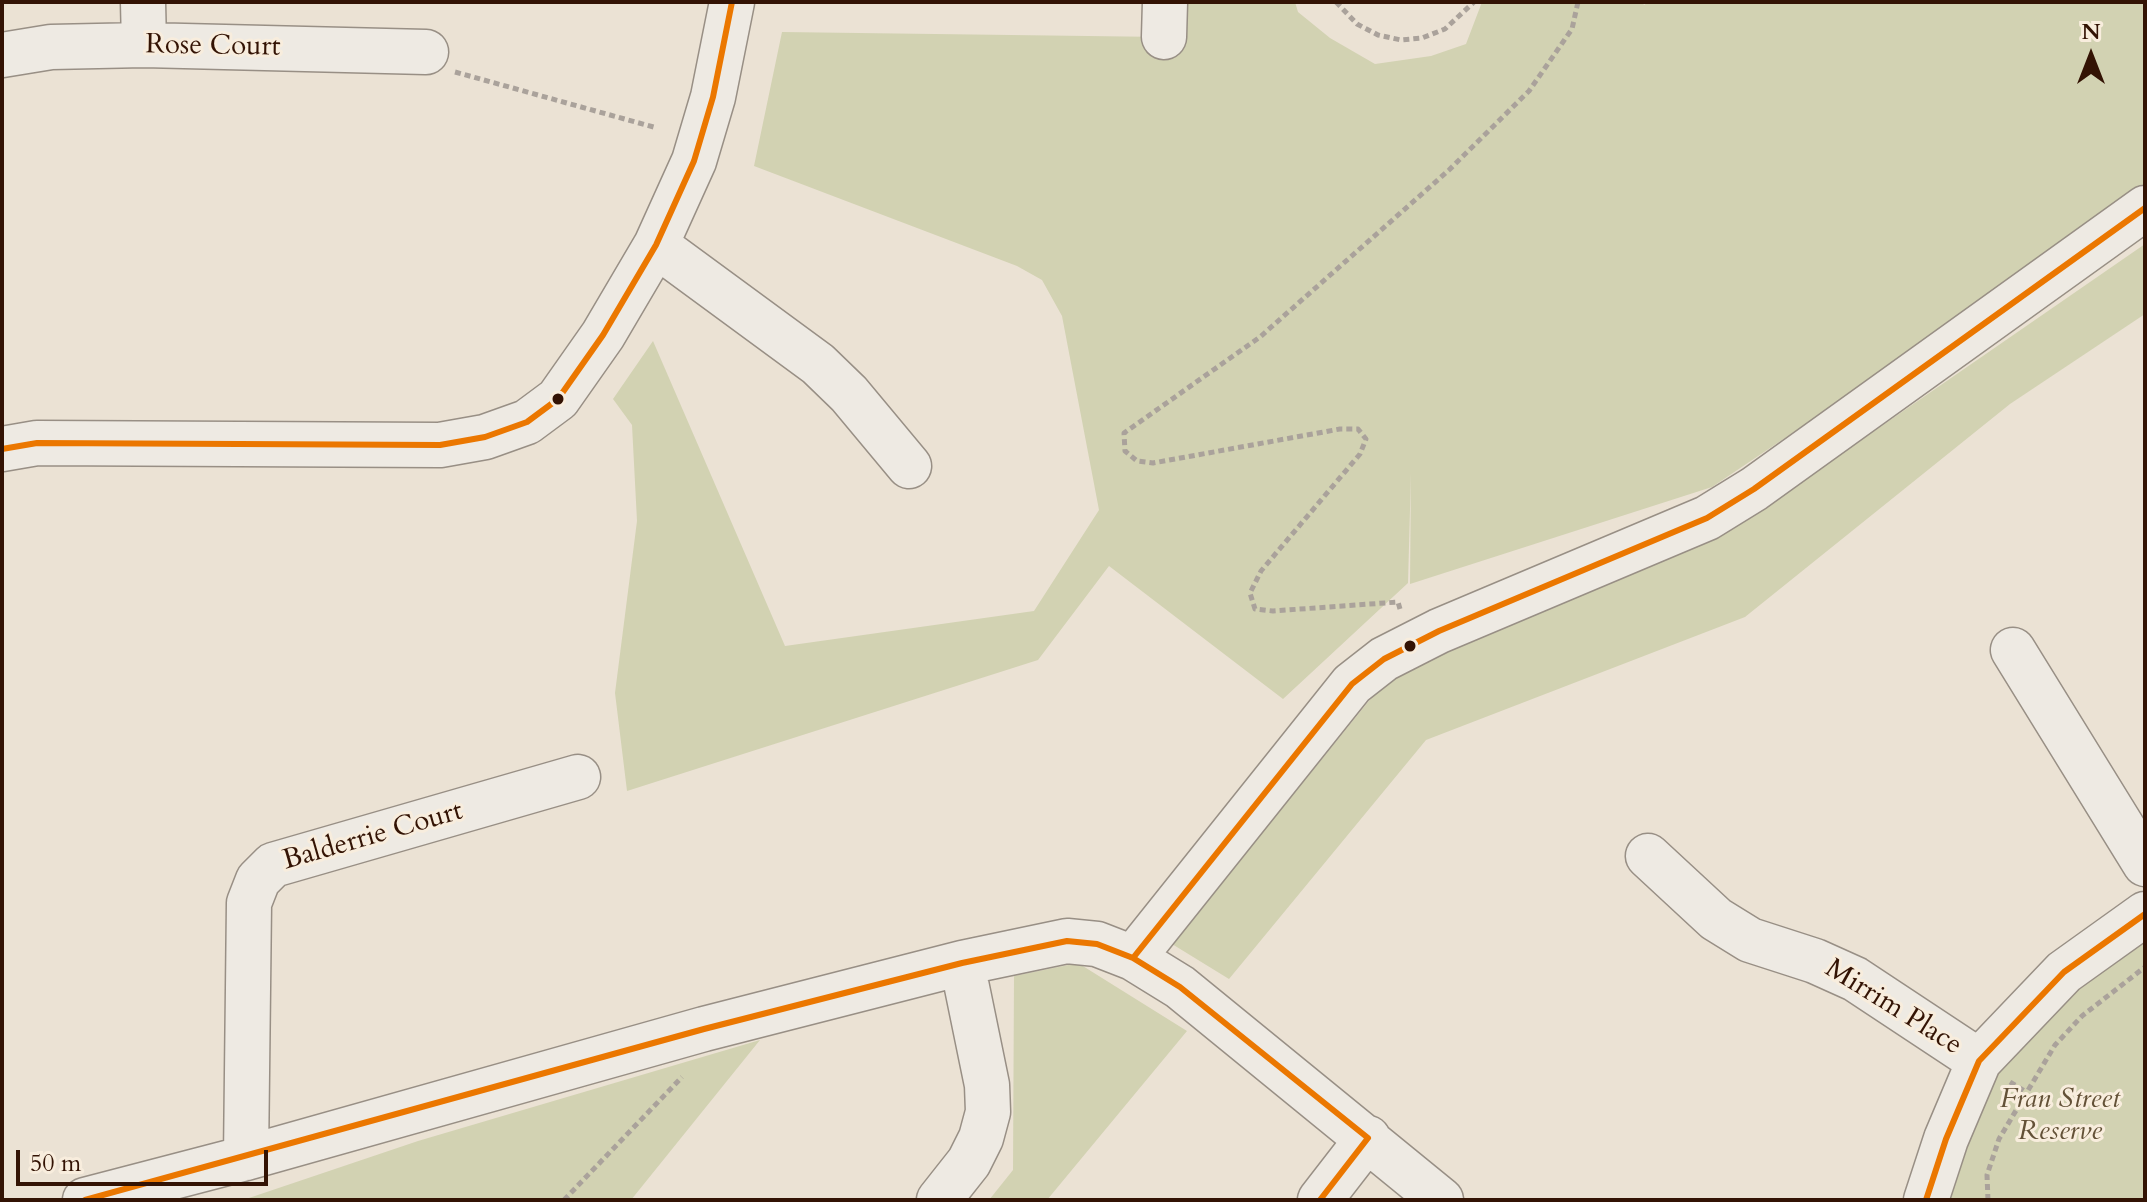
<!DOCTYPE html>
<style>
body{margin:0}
#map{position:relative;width:2147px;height:1202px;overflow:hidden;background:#ebe2d4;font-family:Cardo,serif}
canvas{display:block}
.frame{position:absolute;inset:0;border:4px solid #331304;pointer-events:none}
.north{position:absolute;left:2051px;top:16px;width:80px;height:80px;-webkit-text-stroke:6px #f8eddd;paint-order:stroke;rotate:0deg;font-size:22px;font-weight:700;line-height:32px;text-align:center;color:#331304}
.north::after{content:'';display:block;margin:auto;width:28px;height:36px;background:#331304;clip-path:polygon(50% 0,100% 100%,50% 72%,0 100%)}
.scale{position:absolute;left:16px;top:1150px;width:252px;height:36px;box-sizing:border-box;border:4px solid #331304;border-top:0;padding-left:10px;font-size:24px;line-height:28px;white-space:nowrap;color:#331304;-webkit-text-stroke:6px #f8eddd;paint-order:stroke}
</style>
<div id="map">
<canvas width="2147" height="1202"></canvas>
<div class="frame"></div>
<div class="north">N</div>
<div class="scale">50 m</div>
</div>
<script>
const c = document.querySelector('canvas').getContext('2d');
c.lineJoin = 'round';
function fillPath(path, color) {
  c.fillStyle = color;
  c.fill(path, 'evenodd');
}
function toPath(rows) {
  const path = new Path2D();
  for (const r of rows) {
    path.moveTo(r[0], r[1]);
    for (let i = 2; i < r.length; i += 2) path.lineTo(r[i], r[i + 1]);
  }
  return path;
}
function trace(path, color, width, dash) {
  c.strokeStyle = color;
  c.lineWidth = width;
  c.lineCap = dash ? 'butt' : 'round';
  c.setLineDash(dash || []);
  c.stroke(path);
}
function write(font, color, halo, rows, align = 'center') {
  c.font = font + ' Cardo,serif';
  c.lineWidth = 6;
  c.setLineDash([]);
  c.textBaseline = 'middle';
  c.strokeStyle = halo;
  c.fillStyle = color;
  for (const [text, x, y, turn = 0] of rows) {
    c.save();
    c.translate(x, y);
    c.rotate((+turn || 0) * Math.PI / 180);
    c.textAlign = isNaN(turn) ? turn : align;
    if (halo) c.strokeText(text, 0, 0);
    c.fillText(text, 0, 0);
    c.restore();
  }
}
fillPath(toPath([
 [1174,2,1295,2,1298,12,1330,38,1375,64,1431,56,1466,44,1482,2,1642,2,1644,5,1649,2,2145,2,2145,196,1712,487,1410,584,1411,473,1408,583,1283,699,1109,566,1038,660,627,791,615,693,637,521,632,425,613,399,653,341,785,646,1034,611,1099,510,1062,316,1042,280,1017,266,754,166,782,32,1164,37],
 [2145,244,2145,314,2010,404,1745,617,1426,740,1229,979,1172,944,1381,686,1441,646,1731,530],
 [2145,931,2145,1200,1935,1200,1998,1052],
 [1078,963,1187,1031,1047,1200,989,1200,1013,1170,1014,976],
 [760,1040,631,1200,243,1200,418,1141]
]), '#d2d2b2');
const minor = toPath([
 [143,2,144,45],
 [1164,37,1165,2],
 [2,55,51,47,144,45,426,52],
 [656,245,818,364,849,394,909,466],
 [2,449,37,443,440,445,485,437,527,422,558,399,603,335,656,245,694,161,713,97,732,2],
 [2013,650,2145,864],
 [1648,856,1716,919,1750,940,1815,961,1855,979,1979,1061],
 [1133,958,1352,684,1384,659,1439,631,1707,518,1754,489,2145,208],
 [246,1158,249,903,258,880,273,865,578,777],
 [85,1200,246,1158,704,1029,962,963,1067,941,1097,944,1133,958,1180,987,1441,1200],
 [939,1200,969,1162,981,1138,988,1112,987,1085,962,963],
 [1320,1200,1368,1138],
 [1926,1200,1946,1139,1979,1061,2064,972,2145,914]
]);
trace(minor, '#988f85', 47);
trace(toPath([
 [1336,2,1357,24,1378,35,1401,40,1422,38,1445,29,1474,2],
 [455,72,657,128],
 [1400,609,1398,602,1273,611,1255,609,1250,593,1261,571,1360,454,1366,439,1358,429,1340,429,1153,463,1137,461,1125,451,1124,433,1260,337,1449,170,1529,91,1572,29,1578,2],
 [2010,1082,2026,1092],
 [564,1200,682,1077],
 [1988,1200,1987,1175,1999,1139,2055,1045,2082,1016,2145,967]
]), '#aaa29b', 5, [6, 4]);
trace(minor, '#eeeae3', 44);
trace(toPath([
 [2,449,37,443,440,445,485,437,527,422,558,399,603,335,656,245,694,161,713,97,732,2],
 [1133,958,1352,684,1384,659,1439,631,1707,518,1754,489,2145,208],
 [85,1200,704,1029,962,963,1067,941,1097,944,1133,958,1180,987,1368,1138,1320,1200],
 [1926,1200,1946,1139,1979,1061,2064,972,2145,914]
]), '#eb7700', 6);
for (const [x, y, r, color] of [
 [558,399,7,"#331304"],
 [1410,646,7,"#331304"]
]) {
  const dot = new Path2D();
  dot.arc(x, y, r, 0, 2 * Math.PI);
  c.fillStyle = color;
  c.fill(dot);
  trace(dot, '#f8eddd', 3);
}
write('28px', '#331304', '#f8eddd', [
 ["Rose Court",213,47,1],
 ["Balderrie Court",373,837,-16],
 ["Mirrim Place",1893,1008,32]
]);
write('italic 28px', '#635137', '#f8eddd', [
 ["Fran Street",2060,1101],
 ["Reserve",2060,1133]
]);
</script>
